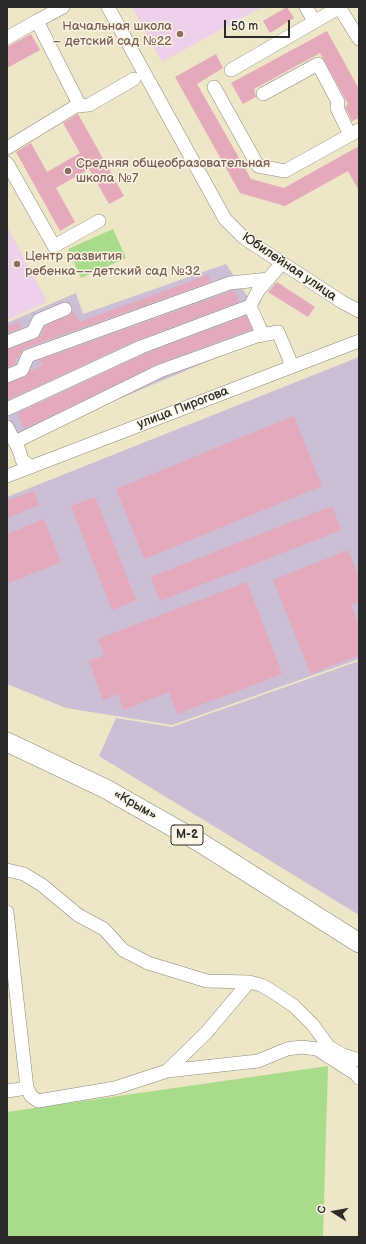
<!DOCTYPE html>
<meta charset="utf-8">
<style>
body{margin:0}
#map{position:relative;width:366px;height:1244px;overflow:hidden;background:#ede6c7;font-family:"Balsamiq Sans",sans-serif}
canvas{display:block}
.frame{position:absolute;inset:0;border:8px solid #2b2b2b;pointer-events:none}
.north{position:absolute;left:314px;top:1192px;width:40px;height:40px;-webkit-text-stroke:3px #fcf5e5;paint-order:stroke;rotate:281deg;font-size:11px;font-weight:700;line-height:16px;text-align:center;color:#2b2b2b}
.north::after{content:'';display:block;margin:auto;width:14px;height:18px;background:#2b2b2b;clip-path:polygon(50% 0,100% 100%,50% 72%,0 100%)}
.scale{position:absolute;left:224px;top:20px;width:66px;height:18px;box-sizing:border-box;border:2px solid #2b2b2b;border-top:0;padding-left:5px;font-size:12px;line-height:14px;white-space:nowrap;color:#2b2b2b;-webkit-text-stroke:3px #fcf5e5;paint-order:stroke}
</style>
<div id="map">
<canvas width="366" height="1244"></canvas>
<div class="frame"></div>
<div class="north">С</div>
<div class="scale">50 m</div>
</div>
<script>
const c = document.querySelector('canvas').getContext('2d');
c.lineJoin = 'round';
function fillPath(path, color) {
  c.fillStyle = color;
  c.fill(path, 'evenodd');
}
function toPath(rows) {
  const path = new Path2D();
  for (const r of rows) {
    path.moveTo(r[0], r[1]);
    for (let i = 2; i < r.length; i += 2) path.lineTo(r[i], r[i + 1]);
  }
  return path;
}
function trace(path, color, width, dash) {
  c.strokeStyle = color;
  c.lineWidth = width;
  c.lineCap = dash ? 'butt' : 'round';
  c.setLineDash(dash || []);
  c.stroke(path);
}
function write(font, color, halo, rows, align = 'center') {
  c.font = font + ' "Balsamiq Sans",sans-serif';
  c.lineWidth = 3;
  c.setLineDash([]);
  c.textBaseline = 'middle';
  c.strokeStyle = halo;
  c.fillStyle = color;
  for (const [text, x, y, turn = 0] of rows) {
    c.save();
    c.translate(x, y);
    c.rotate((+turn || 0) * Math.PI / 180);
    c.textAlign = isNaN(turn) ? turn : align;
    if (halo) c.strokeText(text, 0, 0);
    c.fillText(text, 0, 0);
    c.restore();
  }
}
fillPath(toPath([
 [132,7,262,7,162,62],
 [7,226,47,302,7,320]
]), '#edd0e9');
fillPath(toPath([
 [226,264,272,334,20,441,7,415,7,323,76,293,83,314],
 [359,357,359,659,172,725,66,708,7,684,7,497],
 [359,661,359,915,99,756,116,718,172,727]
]), '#ccbed4');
fillPath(toPath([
 [113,229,126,258,81,278,68,249],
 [328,1066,323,1237,7,1237,7,1112]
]), '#a8dc8b');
fillPath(toPath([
 [287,7,294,18,270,33,263,21],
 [327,31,359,89,359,118,352,121,345,107,348,104,320,53,254,89,256,97,243,104,231,83],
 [31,34,40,50,7,68,7,47],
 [216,54,223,68,197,84,251,179,284,188,359,146,359,191,348,171,285,206,240,193,175,77],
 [78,114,124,196,109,204,89,169,56,188,75,222,60,231,16,152,31,143,47,172,80,153,63,123],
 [208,275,211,282,25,348,22,350,19,357,15,358,16,364,7,367,7,350,36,339,43,334,42,332,45,326,68,316,73,311,80,322],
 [277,282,315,307,308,317,268,292],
 [232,291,235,291,239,302,138,340,8,400,7,384,25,377,30,371,43,365,40,360],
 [246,316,252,329,157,364,24,429,18,413,144,354],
 [19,322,21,328,7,333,7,326],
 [294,416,322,486,144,559,116,489],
 [34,491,39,505,7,518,7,501],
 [95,497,136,600,112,610,71,506],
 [332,506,341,530,160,601,151,577],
 [44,519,61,562,7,584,7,534],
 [348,550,359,577,359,601,351,605,359,625,359,655,311,674,273,580],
 [247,582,282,674,177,714,169,692,124,710,118,694,103,700,89,661,104,655,98,639]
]), '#e5a9bc');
const minor = toPath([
 [63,7,37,21,80,106],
 [108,7,225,219,244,238,342,302,359,311],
 [306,7,314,21],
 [339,7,359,39],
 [7,38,37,21],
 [231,70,340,7],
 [214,87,258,166,285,171,359,130],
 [263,94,318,64,338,102,337,108,350,135],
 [7,148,76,106,89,105,134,79],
 [7,163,54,246,99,221],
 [250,306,258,291,282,263],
 [7,342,33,332,39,320,65,309],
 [7,376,22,370,28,356,230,283,269,279],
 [7,409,141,347,250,306,263,335],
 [7,427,19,450,22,460,31,467],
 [15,442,160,371,257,336,278,332,289,358,291,367],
 [7,476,359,341],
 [7,870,24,874,42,885,78,915,104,929,123,950,148,963,207,981,249,982,261,985,270,990,294,1006,313,1025,329,1047,343,1055,359,1060],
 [7,912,27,1088,31,1096,38,1101,115,1088,167,1071,206,1033,249,982],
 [167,1071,258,1061,287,1049,301,1047,317,1049,356,1074,359,1078],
 [7,1091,27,1088]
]);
const highway = toPath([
 [7,742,106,789,201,843,359,943]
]);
trace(minor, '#8c8879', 14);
trace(highway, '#8c8879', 20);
trace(minor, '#fff', 13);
trace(highway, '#fff', 19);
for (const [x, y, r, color] of [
 [180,34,4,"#8d6e63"],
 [68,171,4,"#8d6e63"],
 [17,264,4,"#8d6e63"]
]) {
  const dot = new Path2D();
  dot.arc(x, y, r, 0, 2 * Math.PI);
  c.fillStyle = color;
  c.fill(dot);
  trace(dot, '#fcf5e5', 1.5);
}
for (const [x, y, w] of [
 [187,835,32]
]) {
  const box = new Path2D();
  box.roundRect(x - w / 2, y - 10, w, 20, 3);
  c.fillStyle = '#fcf5e5';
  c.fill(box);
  trace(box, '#2b2b2b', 1);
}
write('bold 12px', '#2b2b2b', null, [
 ["М-2",187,835]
]);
write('13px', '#785e54', '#fcf5e5', [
 ["Начальная школа",172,27,"right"],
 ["– детский сад №22",172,42,"right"],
 ["Средняя общеобразовательная",76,164],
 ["школа №7",76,179],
 ["Центр развития",25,257],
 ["ребенка––детский сад №32",25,272]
], 'left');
write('13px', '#2b2b2b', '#fcf5e5', [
 ["Юбилейная улица",289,267,34],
 ["улица Пирогова",183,408,-21],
 ["«Крым»",135,805,30]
]);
</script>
